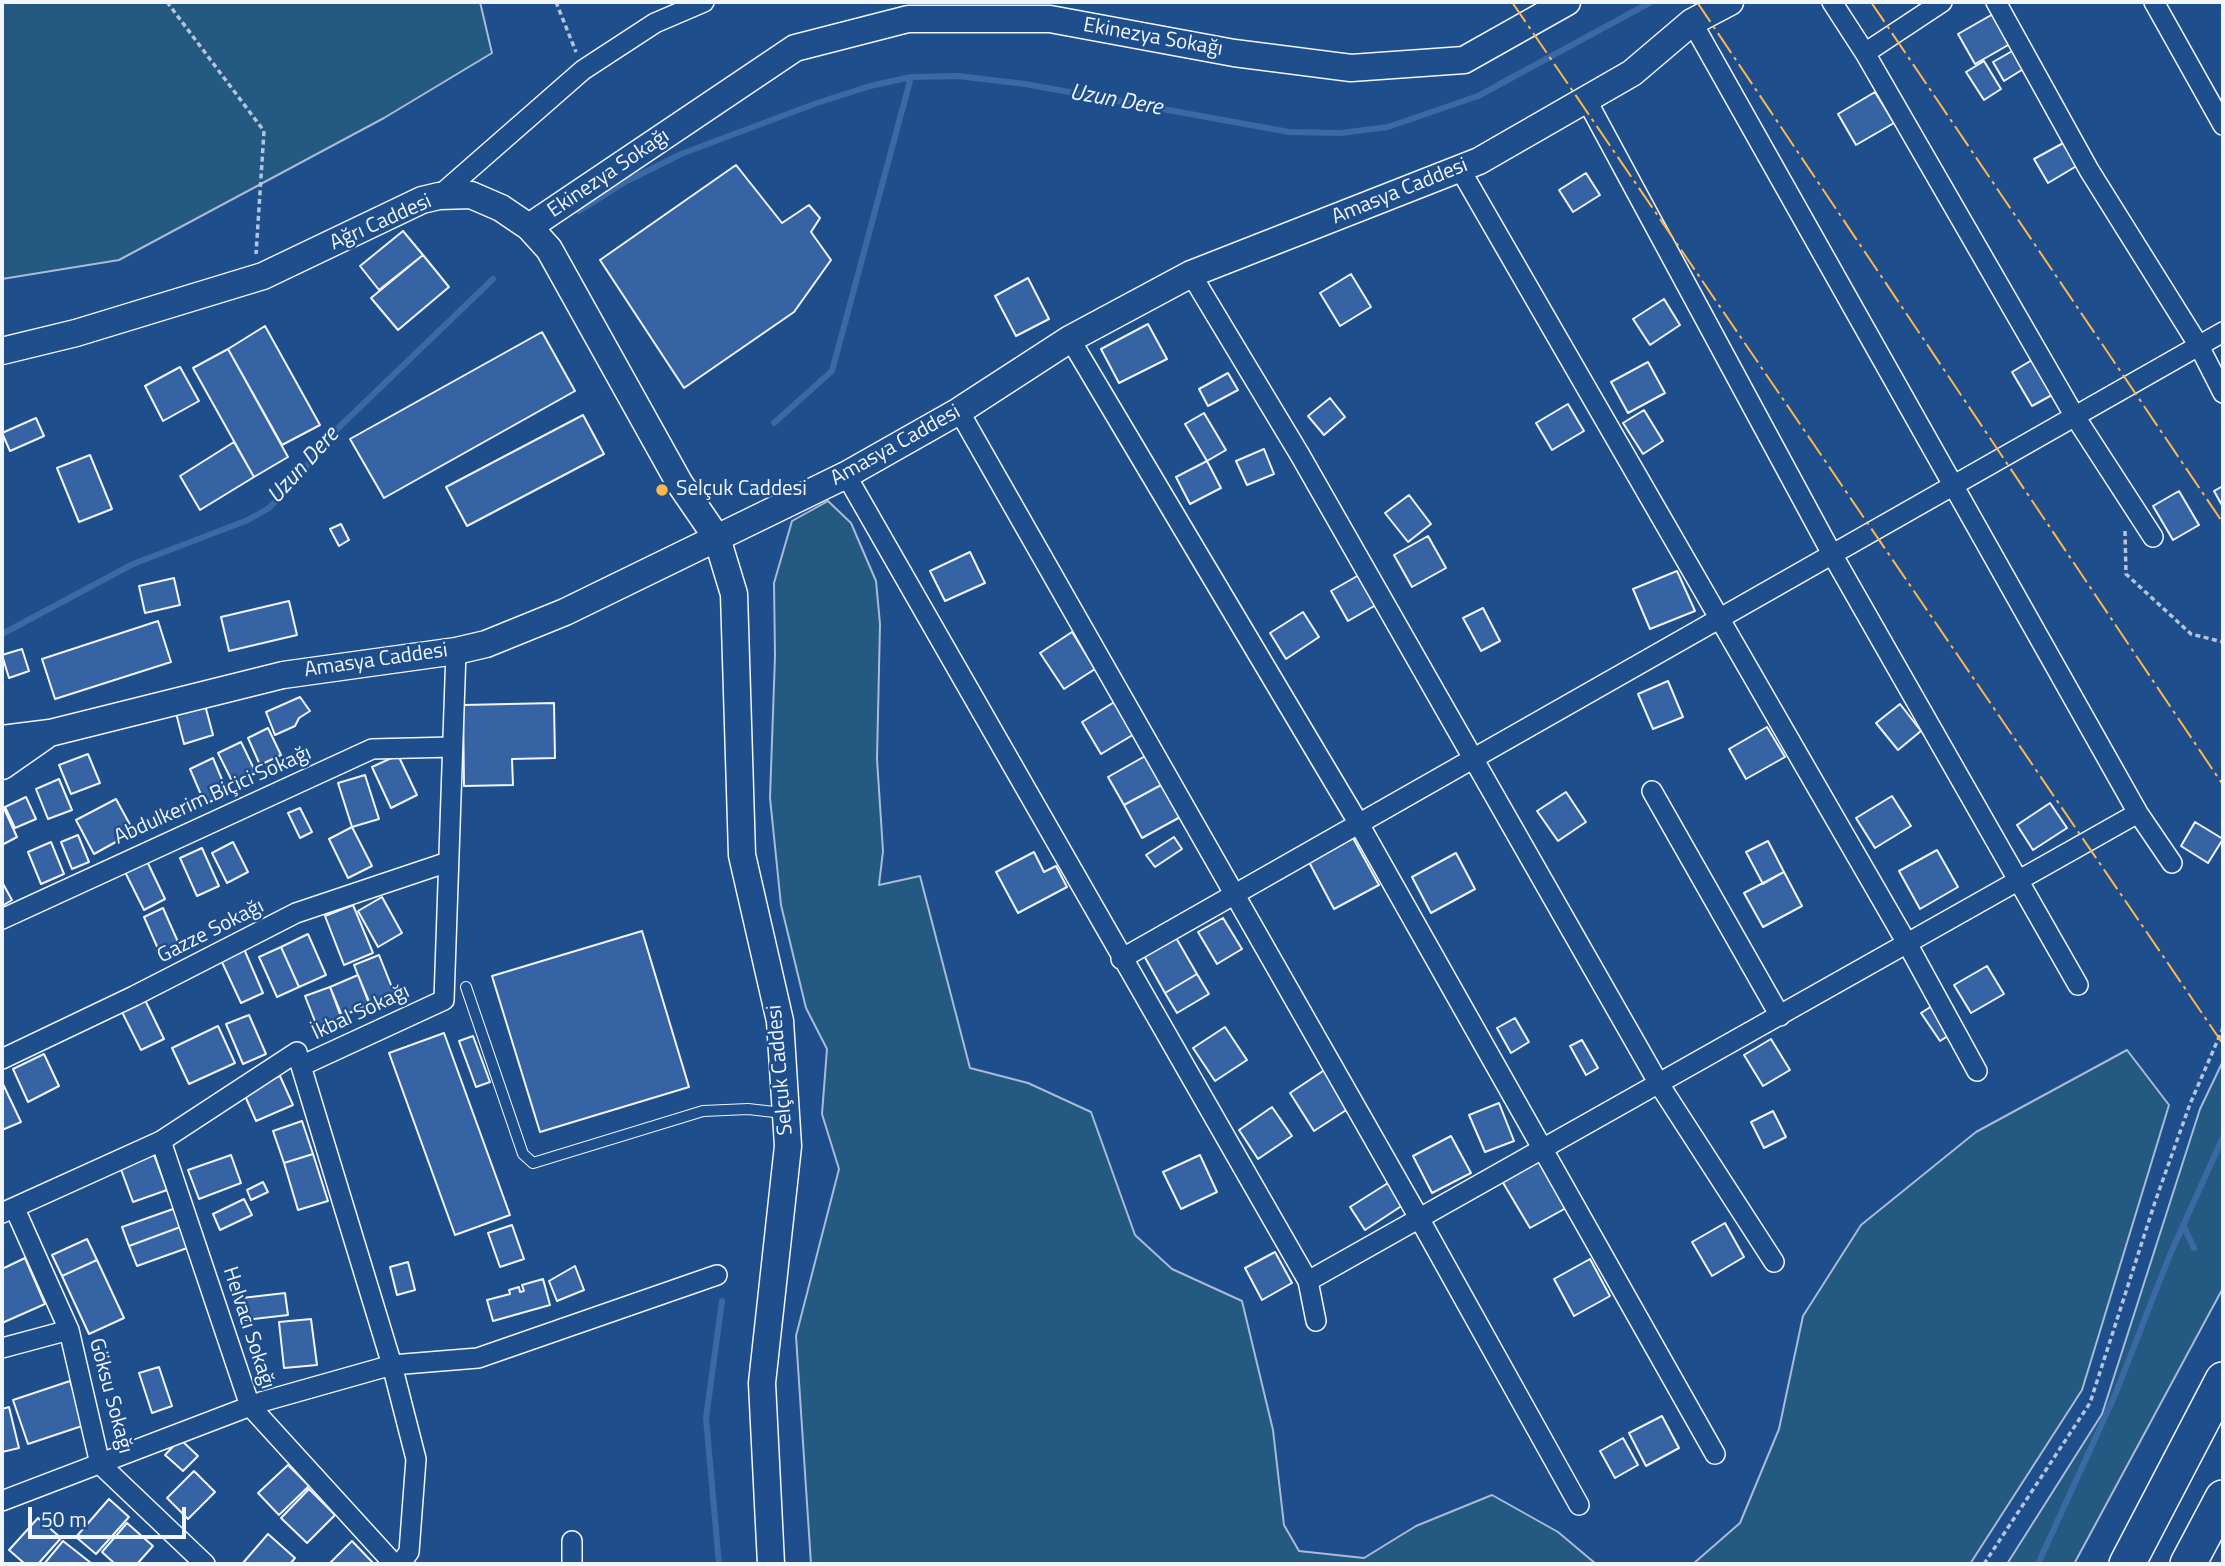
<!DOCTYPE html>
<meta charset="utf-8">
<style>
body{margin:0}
#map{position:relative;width:2225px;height:1566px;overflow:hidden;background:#1f4e8c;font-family:"Titillium Web",sans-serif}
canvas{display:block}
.frame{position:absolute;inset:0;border:4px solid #f2f6ff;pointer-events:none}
.scale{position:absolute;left:28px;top:1507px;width:158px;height:32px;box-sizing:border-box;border:4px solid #f2f6ff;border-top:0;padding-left:9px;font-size:21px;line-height:24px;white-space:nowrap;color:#f2f6ff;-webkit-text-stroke:5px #1f4e8c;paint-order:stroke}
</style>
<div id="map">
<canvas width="2225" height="1566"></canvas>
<div class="frame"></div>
<div class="scale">50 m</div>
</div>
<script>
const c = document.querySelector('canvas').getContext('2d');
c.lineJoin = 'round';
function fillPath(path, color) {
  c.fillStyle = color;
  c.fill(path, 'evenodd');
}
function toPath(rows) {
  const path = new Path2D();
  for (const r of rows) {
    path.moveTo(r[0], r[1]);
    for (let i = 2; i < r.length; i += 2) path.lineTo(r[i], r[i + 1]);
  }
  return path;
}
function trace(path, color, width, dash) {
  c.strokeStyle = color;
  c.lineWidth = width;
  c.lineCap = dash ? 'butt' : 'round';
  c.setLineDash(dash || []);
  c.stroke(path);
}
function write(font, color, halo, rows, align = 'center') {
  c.font = font + ' "Titillium Web",sans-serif';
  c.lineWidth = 5;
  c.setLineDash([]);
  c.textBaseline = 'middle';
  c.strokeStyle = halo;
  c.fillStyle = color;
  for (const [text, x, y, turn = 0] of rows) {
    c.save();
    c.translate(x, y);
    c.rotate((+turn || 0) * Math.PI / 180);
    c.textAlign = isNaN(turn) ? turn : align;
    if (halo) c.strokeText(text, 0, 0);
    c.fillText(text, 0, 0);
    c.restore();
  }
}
const green = toPath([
 [2,2,480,2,492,53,384,118,119,260,2,279,2,2],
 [828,501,851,523,876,581,880,624,877,759,883,851,879,885,920,876,970,1068,1028,1083,1091,1112,1135,1235,1172,1269,1242,1301,1273,1430,1284,1525,1299,1551,1364,1558,1416,1526,1492,1495,1558,1532,1596,1564,811,1564,796,1336,839,1169,822,1114,827,1049,806,1008,781,905,770,798,775,656,774,583,792,521,828,501],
 [2127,1050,2169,1105,2082,1390,1970,1564,1693,1564,1740,1523,1779,1429,1803,1316,1861,1225,1976,1132,2127,1050],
 [2223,1061,2223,1288,2074,1564,2007,1564,2102,1414,2200,1109,2223,1061]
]);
fillPath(green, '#245a82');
trace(green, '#a8bbd7', 2);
trace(toPath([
 [579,211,625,182,681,154,817,103,870,86,911,77,958,76,1025,84,1289,132,1341,133,1388,127,1478,96,1651,2],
 [774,423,832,371,911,77],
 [2,634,133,564,248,520,269,508,289,488,332,434,493,279],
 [2183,1225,2194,1248],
 [719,1564,706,1418,722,1301],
 [2038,1564,2115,1395,2169,1257,2223,1137]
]), '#3b69a3', 6);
const building = toPath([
 [1993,14,2010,44,1975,64,1958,34,1993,14],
 [2014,50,2025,68,2004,81,1993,62,2014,50],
 [1984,61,2001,89,1984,100,1966,72,1984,61],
 [1875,92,1894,123,1856,145,1838,114,1875,92],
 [2067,141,2080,164,2048,183,2034,159,2067,141],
 [736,165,782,223,809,205,820,218,811,232,831,260,794,312,684,388,600,260,736,165],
 [1586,173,1600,195,1573,212,1559,190,1586,173],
 [403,231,423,255,379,290,360,266,403,231],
 [423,255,449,287,398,330,371,298,423,255],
 [1351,274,1371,307,1340,326,1320,293,1351,274],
 [1028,278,1049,319,1016,336,995,296,1028,278],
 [1664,299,1680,325,1650,345,1633,319,1664,299],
 [1148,324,1167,359,1119,383,1101,349,1148,324],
 [265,326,320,425,282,445,228,349,265,326],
 [542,332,575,391,384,498,350,439,542,332],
 [228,349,288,457,254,477,193,368,228,349],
 [2032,360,2052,395,2032,406,2012,372,2032,360],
 [1648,362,1665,393,1628,413,1611,382,1648,362],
 [180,367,199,401,163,421,145,386,180,367],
 [1228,373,1238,390,1208,406,1199,389,1228,373],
 [1330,398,1345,417,1324,435,1308,416,1330,398],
 [1568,404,1584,431,1552,450,1536,423,1568,404],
 [1644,410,1663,441,1643,454,1623,423,1644,410],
 [1204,413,1226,450,1207,461,1185,424,1204,413],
 [583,415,604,454,467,526,446,487,583,415],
 [36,418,44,436,10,451,2,433,36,418],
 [234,442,254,477,200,510,180,476,234,442],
 [1264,449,1274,474,1247,485,1236,461,1264,449],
 [90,455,112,509,79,522,57,468,90,455],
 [1207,461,1221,488,1190,504,1176,477,1207,461],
 [2223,486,2223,507,2214,491,2223,486],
 [2179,491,2199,525,2173,540,2153,506,2179,491],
 [1409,495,1431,524,1408,542,1385,513,1409,495],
 [341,524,349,540,339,546,330,529,341,524],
 [1428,536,1446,568,1412,587,1394,555,1428,536],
 [970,552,985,583,945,601,930,571,970,552],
 [1677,571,1695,611,1650,629,1633,589,1677,571],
 [1359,575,1376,605,1348,621,1331,591,1359,575],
 [174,578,180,605,145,613,139,586,174,578],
 [289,601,297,635,229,651,221,617,289,601],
 [1483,608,1500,641,1481,651,1463,618,1483,608],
 [1303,612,1319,637,1286,659,1270,633,1303,612],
 [158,621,171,662,55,699,42,659,158,621],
 [1072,632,1095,669,1064,689,1040,653,1072,632],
 [22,649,29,671,9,678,2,655,22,649],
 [1668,681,1683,717,1653,729,1638,694,1668,681],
 [300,697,310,711,299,718,295,726,275,735,266,712,300,697],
 [1116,701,1136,733,1101,754,1082,722,1116,701],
 [554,703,555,758,512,759,513,785,464,786,463,705,554,703],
 [1900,704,1921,731,1898,750,1876,723,1900,704],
 [205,705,213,735,184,744,176,713,205,705],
 [1767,727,1785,757,1746,779,1729,749,1767,727],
 [268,728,281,755,260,765,248,738,268,728],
 [241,742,256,773,233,783,218,753,241,742],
 [88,754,100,783,71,794,59,765,88,754],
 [398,755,417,795,391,808,372,767,398,755],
 [1147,755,1163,784,1124,805,1108,777,1147,755],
 [213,758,228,794,205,804,190,769,213,758],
 [365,775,379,819,352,827,338,783,365,775],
 [59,779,72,810,48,819,36,789,59,779],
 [1163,784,1182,816,1142,838,1124,805,1163,784],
 [1566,792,1586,822,1558,841,1537,811,1566,792],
 [1892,796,1911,826,1875,848,1856,818,1892,796],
 [26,797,36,819,15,828,5,807,26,797],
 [116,799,134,832,94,854,76,820,116,799],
 [2050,803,2067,828,2033,850,2017,825,2050,803],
 [2,804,17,837,2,845,2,804],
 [300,808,312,832,300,838,288,813,300,808],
 [2195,822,2223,839,2208,863,2181,846,2195,822],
 [352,827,372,866,348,878,329,839,352,827],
 [78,835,89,862,72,869,61,842,78,835],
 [1174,837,1182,849,1155,867,1146,855,1174,837],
 [1353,838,1379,885,1334,909,1309,862,1353,838],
 [1768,841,1784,872,1763,884,1746,852,1768,841],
 [51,842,64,874,41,884,28,852,51,842],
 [233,842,248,872,227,883,212,853,233,842],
 [202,848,219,886,197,896,180,858,202,848],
 [1937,850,1958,887,1920,909,1899,871,1937,850],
 [1034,852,1044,872,1056,866,1067,887,1018,913,996,872,1034,852],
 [1456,853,1475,889,1431,913,1412,877,1456,853],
 [145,857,165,899,144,910,123,868,145,857],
 [1784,872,1802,906,1763,927,1744,893,1784,872],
 [2,882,12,900,2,906,2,882],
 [382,897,402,933,378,947,358,911,382,897],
 [353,905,373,953,344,965,325,916,353,905],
 [163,908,182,951,163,960,144,917,163,908],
 [1223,918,1242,949,1217,964,1198,932,1223,918],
 [642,931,689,1087,540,1132,492,976,642,931],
 [308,934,326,975,299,987,281,947,308,934],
 [1175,936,1197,974,1165,993,1143,954,1175,936],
 [281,947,299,987,277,997,259,957,281,947],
 [244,949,263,993,241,1003,221,960,244,949],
 [379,955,395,995,370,1006,354,965,379,955],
 [1987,966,2004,994,1971,1013,1954,985,1987,966],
 [1197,974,1209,994,1177,1013,1165,993,1197,974],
 [358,975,370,1004,342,1016,330,987,358,975],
 [330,987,344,1025,320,1034,305,996,330,987],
 [145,1000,164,1039,141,1050,122,1012,145,1000],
 [1935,1004,1954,1032,1940,1041,1921,1013,1935,1004],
 [249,1015,266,1054,243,1064,226,1024,249,1015],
 [1515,1018,1529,1042,1511,1053,1497,1028,1515,1018],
 [218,1026,235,1063,189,1084,172,1048,218,1026],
 [1225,1027,1247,1060,1215,1081,1193,1048,1225,1027],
 [444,1033,510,1215,455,1235,389,1053,444,1033],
 [473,1036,490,1082,476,1087,459,1041,473,1036],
 [1771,1039,1790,1070,1763,1086,1744,1055,1771,1039],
 [1582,1040,1598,1068,1586,1075,1570,1046,1582,1040],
 [44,1054,59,1086,28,1102,13,1069,44,1054],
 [1329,1067,1354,1105,1314,1131,1290,1093,1329,1067],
 [280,1076,293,1105,256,1121,243,1091,280,1076],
 [2,1082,21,1122,2,1130,2,1082],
 [1499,1103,1514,1141,1485,1152,1469,1115,1499,1103],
 [1272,1107,1292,1136,1258,1159,1239,1130,1272,1107],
 [1773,1111,1786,1137,1764,1148,1751,1122,1773,1111],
 [302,1121,313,1154,284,1163,273,1131,302,1121],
 [1451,1136,1471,1173,1432,1193,1413,1156,1451,1136],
 [153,1152,167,1190,133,1202,119,1164,153,1152],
 [313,1154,328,1201,298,1210,284,1163,313,1154],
 [231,1155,241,1183,199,1199,188,1170,231,1155],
 [1200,1155,1217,1192,1181,1209,1163,1172,1200,1155],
 [1538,1160,1566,1208,1530,1228,1502,1181,1538,1160],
 [263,1182,268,1192,251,1200,247,1190,263,1182],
 [1388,1183,1403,1205,1365,1230,1350,1207,1388,1183],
 [244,1199,252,1215,220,1230,213,1214,244,1199],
 [176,1208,183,1226,129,1246,122,1227,176,1208],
 [1725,1223,1744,1257,1712,1276,1692,1242,1725,1223],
 [512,1225,524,1259,500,1267,488,1233,512,1225],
 [183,1226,190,1247,137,1266,129,1246,183,1226],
 [87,1239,97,1260,62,1276,52,1255,87,1239],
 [1275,1252,1292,1283,1262,1300,1245,1268,1275,1252],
 [25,1258,45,1304,2,1323,2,1269,25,1258],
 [1590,1259,1610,1296,1574,1316,1554,1279,1590,1259],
 [97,1260,124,1318,89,1334,62,1276,97,1260],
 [408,1262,415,1290,397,1295,390,1267,408,1262],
 [575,1266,584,1290,557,1301,549,1281,575,1266],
 [543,1279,550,1305,493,1321,487,1300,510,1294,509,1290,519,1287,520,1292,524,1291,522,1285,543,1279],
 [285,1293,288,1315,245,1320,242,1298,285,1293],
 [311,1319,317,1365,284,1368,279,1322,311,1319],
 [159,1367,172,1406,152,1413,139,1373,159,1367],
 [70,1381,85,1425,28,1444,13,1400,70,1381],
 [9,1407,19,1448,2,1452,2,1409,9,1407],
 [1662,1416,1679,1448,1646,1466,1629,1433,1662,1416],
 [1623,1438,1638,1465,1615,1478,1600,1451,1623,1438],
 [180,1439,198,1456,183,1471,165,1455,180,1439],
 [288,1465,309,1486,279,1515,258,1493,288,1465],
 [194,1471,215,1492,188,1519,167,1498,194,1471],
 [309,1489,335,1515,307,1543,281,1518,309,1489],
 [109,1499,129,1517,96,1554,76,1537,109,1499],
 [38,1518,61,1538,38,1564,25,1564,9,1550,38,1518],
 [127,1523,153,1546,137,1564,115,1564,102,1552,127,1523],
 [268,1534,295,1558,290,1564,242,1564,268,1534],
 [63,1541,91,1563,90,1564,44,1564,63,1541],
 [352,1541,374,1564,329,1564,352,1541]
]);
fillPath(building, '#3563a3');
trace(building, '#f2f6ff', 2);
const lane = toPath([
 [466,987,523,1154,533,1163,703,1111,748,1109,783,1113]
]);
const street = toPath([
 [1832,2,1865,53,2074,415,2153,537],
 [1996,2,2089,170,2199,346,2223,393],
 [2154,2,2223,125],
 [1692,22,2138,813,2172,863],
 [1865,53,1942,2],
 [1586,99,1832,554,2078,985],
 [1460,169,1908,945,1977,1071],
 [439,196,583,70,655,23,704,2],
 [1191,274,1300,455,1659,1084,1774,1262],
 [1070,339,1359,824,1715,1454],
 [959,411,1419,1218,1579,1505],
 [846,475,1308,1281,1316,1321],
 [1652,791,1780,1016],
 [2,919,372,749,452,747],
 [1121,959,2223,332],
 [2,1059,134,996,296,913,448,862],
 [301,1066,392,1365,416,1459,409,1552,400,1564],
 [161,1141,250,1406,394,1564],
 [15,1209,69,1330,100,1464,205,1564],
 [2,1213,161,1141,297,1052,301,1066,444,1000,456,651],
 [1308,1281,2138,813],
 [2,1348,69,1330],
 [2,1501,261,1402,392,1365,478,1358,717,1275],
 [572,1564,572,1541]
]);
const secondary = toPath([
 [529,227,795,48,908,19,1050,19,1234,53,1351,68,1464,60,1567,2],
 [2,351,76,333,263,276,422,200,439,196,471,195,501,208,529,227,549,249,680,484,717,538,734,594,742,855,780,1021,788,1146,762,1383,771,1564],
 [2,739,50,733,283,675,456,651,486,644,565,612,846,475,959,411,1070,339,1191,274,1479,161,1632,73,1692,22,1730,2],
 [2,766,45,736]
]);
const highway = toPath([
 [2127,1564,2223,1380],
 [2188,1564,2223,1498]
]);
trace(lane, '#f2f6ff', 12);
trace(street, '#f2f6ff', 22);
trace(secondary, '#f2f6ff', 29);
trace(highway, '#f2f6ff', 38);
trace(toPath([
 [167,2,264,131,256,254],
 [556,2,576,52],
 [2125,531,2126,574,2191,634,2223,642],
 [1984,1564,2090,1403,2155,1202,2190,1104,2223,1028]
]), '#b3c4dc', 3.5, [5, 3.5]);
trace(lane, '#1f4e8c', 10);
trace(street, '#1f4e8c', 19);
trace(secondary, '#1f4e8c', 26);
trace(highway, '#1f4e8c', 35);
trace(toPath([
 [1512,2,2223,1044],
 [1697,2,2223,785],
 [1871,2,2223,523]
]), '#ffb74d', 2, [24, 5, 3.5, 5]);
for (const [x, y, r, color] of [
 [662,490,7,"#ffb74d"]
]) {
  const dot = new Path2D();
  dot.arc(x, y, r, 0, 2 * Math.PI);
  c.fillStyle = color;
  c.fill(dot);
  trace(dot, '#1f4e8c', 2.5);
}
write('21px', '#f2f6ff', '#1f4e8c', [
 ["Ekinezya Sokağı",1153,38,10],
 ["Ekinezya Sokağı",609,174,-34],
 ["Amasya Caddesi",1400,192,-22],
 ["Ağrı Caddesi",381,223,-24],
 ["Amasya Caddesi",896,446,-29],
 ["Amasya Caddesi",376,661,-8],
 ["Abdulkerim Biçici Sokağı",213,796,-24],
 ["Gazze Sokağı",211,932,-27],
 ["İkbal Sokağı",361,1013,-25],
 ["Selçuk Caddesi",781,1070,-95],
 ["Helvacı Sokağı",248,1328,72],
 ["Göksu Sokağı",110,1396,75]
]);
write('21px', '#f2f6ff', '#1f4e8c', [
 ["Selçuk Caddesi",676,490]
], 'left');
write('italic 23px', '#f2f6ff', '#1f4e8c', [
 ["Uzun Dere",1116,101,10],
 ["Uzun Dere",304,466,-48]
]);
</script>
